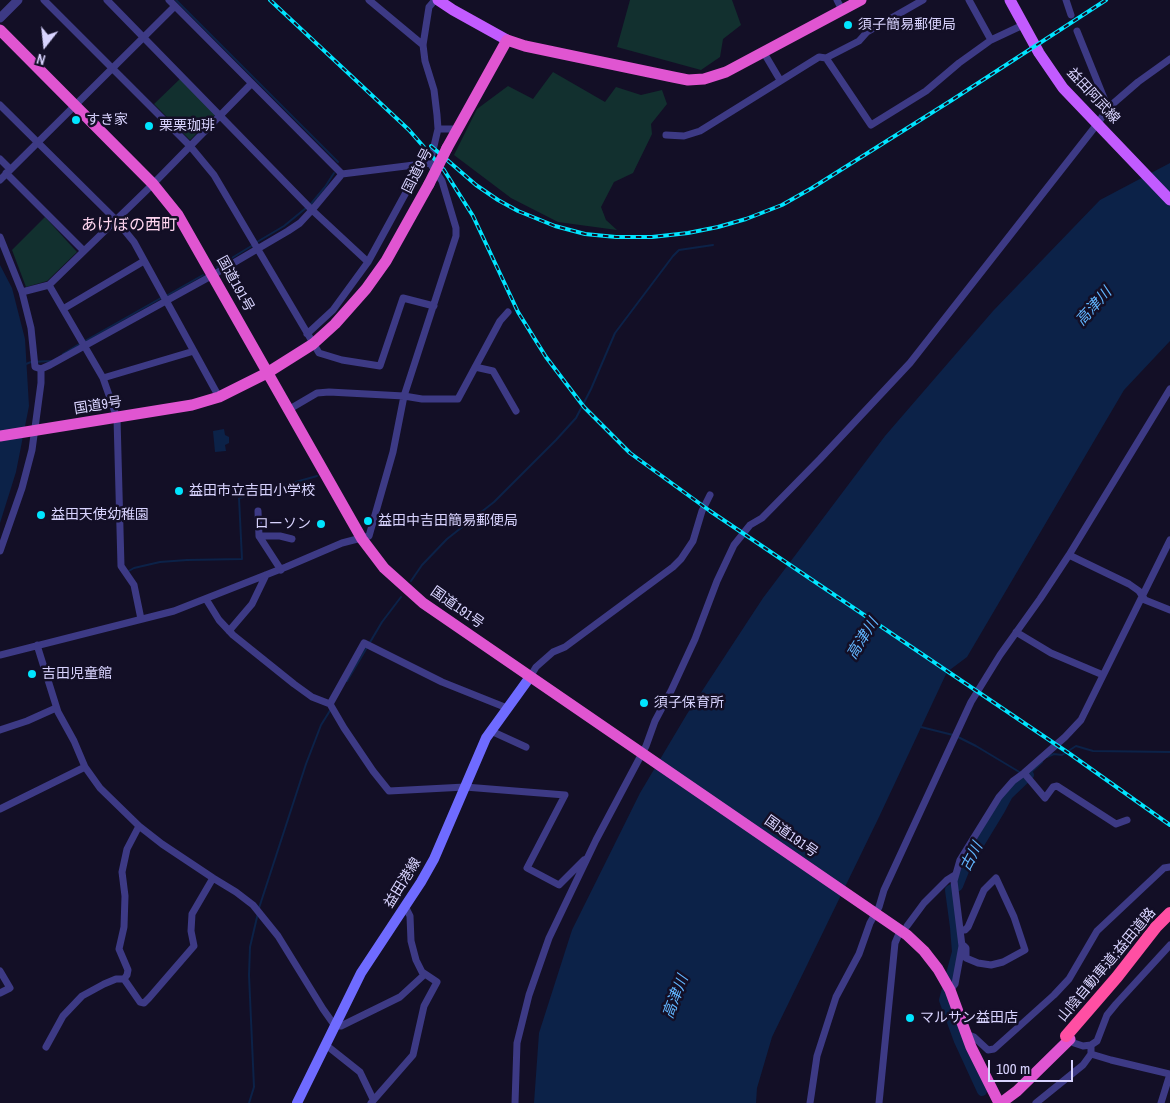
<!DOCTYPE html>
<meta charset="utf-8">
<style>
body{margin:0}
#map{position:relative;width:1170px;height:1103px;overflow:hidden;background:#130f26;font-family:"Archivo Narrow",sans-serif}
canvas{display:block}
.north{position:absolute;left:20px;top:20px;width:50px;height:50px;-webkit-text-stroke:4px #130f26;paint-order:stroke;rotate:196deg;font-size:14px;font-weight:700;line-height:20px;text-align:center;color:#d9d4ff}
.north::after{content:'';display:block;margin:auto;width:18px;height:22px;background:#d9d4ff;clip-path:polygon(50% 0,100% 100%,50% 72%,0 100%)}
.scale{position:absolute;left:988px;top:1060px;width:85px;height:22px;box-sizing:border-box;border:2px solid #d9d4ff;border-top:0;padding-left:6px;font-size:15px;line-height:18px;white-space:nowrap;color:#d9d4ff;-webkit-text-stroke:4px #130f26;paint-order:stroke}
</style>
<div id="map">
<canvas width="1170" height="1103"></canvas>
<div class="north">N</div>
<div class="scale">100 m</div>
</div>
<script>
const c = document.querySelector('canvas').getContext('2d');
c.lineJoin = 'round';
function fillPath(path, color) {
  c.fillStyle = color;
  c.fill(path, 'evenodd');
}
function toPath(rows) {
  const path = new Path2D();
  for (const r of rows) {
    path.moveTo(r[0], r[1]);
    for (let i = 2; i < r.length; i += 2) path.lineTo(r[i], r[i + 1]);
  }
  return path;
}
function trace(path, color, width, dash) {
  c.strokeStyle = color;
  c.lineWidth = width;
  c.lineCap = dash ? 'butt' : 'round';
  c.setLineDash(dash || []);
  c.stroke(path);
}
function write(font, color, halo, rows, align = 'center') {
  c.font = font + ' "Archivo Narrow","Noto Sans JP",sans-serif';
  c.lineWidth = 5;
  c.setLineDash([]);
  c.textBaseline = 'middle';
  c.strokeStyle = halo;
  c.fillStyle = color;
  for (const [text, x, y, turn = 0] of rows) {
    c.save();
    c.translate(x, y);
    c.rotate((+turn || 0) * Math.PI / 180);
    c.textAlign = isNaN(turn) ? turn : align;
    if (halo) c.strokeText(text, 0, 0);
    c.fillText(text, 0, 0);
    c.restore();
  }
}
fillPath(toPath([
 [630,0,732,0,741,25,723,39,720,57,701,70,617,47],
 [553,72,605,102,616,87,641,95,662,90,667,104,651,124,652,134,633,173,614,182,601,207,606,220,617,230,558,222,511,198,454,155,477,109,508,86,533,99],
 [182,77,217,113,190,140,154,104],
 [45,217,77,252,47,281,26,287,12,250]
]), '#12302f');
fillPath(toPath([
 [1170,163,1170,341,1124,390,967,657,947,672,879,817,772,1037,757,1088,756,1103,534,1103,539,1033,572,930,640,793,687,714,763,598,885,436,993,311,1100,200],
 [0,265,12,288,25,339,29,406,16,472,0,523],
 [224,429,225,435,229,437,229,443,225,445,226,451,215,452,213,431]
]), '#0c2248');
trace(toPath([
 [176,0,338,162],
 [310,205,325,187,334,173],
 [257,242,284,226,306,208],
 [217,267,253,245],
 [166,296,203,275],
 [85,341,161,298],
 [63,354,81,343],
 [26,364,31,362,51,361],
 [127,572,134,568,160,562,187,560,242,559,239,498,317,476],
 [411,581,422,565,447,539,494,502,556,440,576,418,591,389,615,333,673,256,679,250,713,245],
 [347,681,382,622,401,597],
 [921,727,953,735],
 [958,737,976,746,1021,773],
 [1047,757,1054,754,1062,755,1076,746,1093,751,1170,752],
 [1028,775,1042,762],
 [259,908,306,764,321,725,331,709],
 [249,1103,254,1087,249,975,250,947,258,913]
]), '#0c2248', 2);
trace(toPath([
 [982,1091,959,1041,944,1000,957,952,955,927,950,890,958,886,966,866,1000,810,1008,795,1029,775]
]), '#0c2248', 10);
trace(toPath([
 [44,0,190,146,214,175,319,353,342,360,380,366,403,298,434,306],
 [107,0,312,210,368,262],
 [169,0,342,174],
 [369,0,423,45],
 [837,0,842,10],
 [923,0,867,32,859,41,826,58,871,125,926,91,959,63,991,40,969,0],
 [1066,0,1071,15],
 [1077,31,1108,108],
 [991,40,1023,25],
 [764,53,780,80],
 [0,105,116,220,134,242,219,397],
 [438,129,457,129],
 [666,135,684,136,700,131,819,57,826,58],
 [0,159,10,169],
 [6,173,84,251],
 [0,180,175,6],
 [0,237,22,292,31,328,35,367,41,369,50,365,213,275,288,231,300,223,312,210,342,174,430,163,438,129,437,115,434,90,425,61,423,45,429,7,435,0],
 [49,285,103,378,117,418,121,566,134,585,141,619],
 [22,292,49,285,153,184,251,84],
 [63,309,144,261],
 [307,334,333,310,368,262,421,165],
 [475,367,493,371,516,411],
 [103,378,194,351],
 [288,410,317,393,329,392,404,396,422,399,458,399,500,321,508,312],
 [258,511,259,536,281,570],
 [259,536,280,536,292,539],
 [0,551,22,488,32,450,41,383,41,369],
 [1069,555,1129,584,1139,591,1145,600,1170,610],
 [206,599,219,620,233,635,294,684,312,697,330,704,344,728,373,771,389,791,465,787,565,795,527,868,559,885,584,860],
 [229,631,252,604,266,575],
 [1016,632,1051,653,1103,675],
 [37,645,58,712,74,741,85,767,100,788,139,826,162,844,213,878,236,892,253,905,278,936,323,1009,335,1026,341,1026,400,997,425,974],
 [0,655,174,611,286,567,342,543,369,536,393,452,404,396,456,236,456,228,442,181,430,163],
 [530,677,536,667,553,652,565,647,673,567,681,559,693,541,702,511,710,495],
 [330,704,364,643,442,682,507,708],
 [0,730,27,721,56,708],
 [491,731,526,747],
 [1024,773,1045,798,1053,787,1057,786,1116,824,1127,820],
 [0,809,85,767],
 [139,826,127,849,122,872,125,896,124,927,119,949,128,970,127,975,124,979,140,1002,144,1003,149,998,194,946,191,931,192,914,213,878],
 [907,926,924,903,947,880,955,875],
 [961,930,965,930,968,927,984,890,996,878,1014,917,1025,950,1003,962,991,965,978,963,966,958,966,948,964,946],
 [0,971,10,988,0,993],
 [950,990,955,984,962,946,954,881,960,860,999,797,1013,781,1024,773,1065,737,1081,720,1170,540],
 [966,1034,974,1037,988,1050,994,1049,1054,995,1069,979,1097,931,1164,868,1170,867],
 [1069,1038,1074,1043,1083,1046,1091,1045,1097,1041,1107,1015,1116,1004,1170,945],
 [326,1045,360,1072,373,1099],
 [46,1047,63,1016,82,996,104,984,116,979,124,979],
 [1091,1054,1111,1060,1170,1074],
 [371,1103,413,1055,424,1006,437,982,422,972,416,960,411,941,410,916,405,906],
 [515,1103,517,1043,529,995,549,938,596,840,646,746,655,721,671,691,695,639,717,581,734,545,750,525,762,518,820,459,910,363,1098,123,1108,108,1138,82,1170,59],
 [810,1103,817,1056,836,997,859,954,870,923,879,907,884,890,971,702,1000,655,1040,599,1069,555,1170,389],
 [879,1103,895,943,898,936],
 [1036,1103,1083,1065,1091,1054,1091,1045],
 [1161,1103,1170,1074]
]), '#3d3a85', 7);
trace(toPath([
 [0,18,18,0]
]), '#3d3a85', 9);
trace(toPath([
 [297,1103,361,973,421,882,434,859,486,738,530,677]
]), '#6f6bff', 10);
trace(toPath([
 [438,0,453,10,507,40],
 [1010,0,1039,53,1063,88,1170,200]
]), '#c25bff', 11);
trace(toPath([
 [0,30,153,184,178,215,362,539,384,568,423,603,907,935,924,951,938,969,950,990,971,1047,999,1103],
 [447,148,507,40,525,46,673,77,688,80,704,79,726,72,861,0],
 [0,436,192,405,219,397,267,373,313,344,335,324,366,289,386,261,429,184],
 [1001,1103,1017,1091,1070,1039]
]), '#e055d1', 11);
trace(toPath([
 [1066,1036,1117,977,1156,927,1170,913]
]), '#ff4fa3', 12);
const rail = toPath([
 [270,0,409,130,444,170,473,216,518,312,546,357,584,407,630,453,710,511,1070,754,1170,825],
 [431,146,476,185,498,200,518,211,555,226,585,234,616,237,652,237,688,233,718,227,746,219,782,205,812,188,952,100,1106,0]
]);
trace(rail, '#00e5ff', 4);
trace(rail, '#130f26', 2, [5.5]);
trace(toPath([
 [429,184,447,148]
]), '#e055d1', 11);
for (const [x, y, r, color] of [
 [848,25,5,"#00e5ff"],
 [76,120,5,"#00e5ff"],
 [149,126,5,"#00e5ff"],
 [179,491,5,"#00e5ff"],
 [41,515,5,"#00e5ff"],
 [368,521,5,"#00e5ff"],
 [321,524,5,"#00e5ff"],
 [32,674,5,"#00e5ff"],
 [644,703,5,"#00e5ff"],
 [910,1018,5,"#00e5ff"]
]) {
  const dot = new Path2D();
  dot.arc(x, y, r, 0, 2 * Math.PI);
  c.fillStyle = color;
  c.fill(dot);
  trace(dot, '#130f26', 2);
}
write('14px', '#d9d4ff', '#130f26', [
 ["須子簡易郵便局",858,25],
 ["すき家",86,120],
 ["栗栗珈琲",159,126],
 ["益田市立吉田小学校",189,491],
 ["益田天使幼稚園",51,515],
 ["益田中吉田簡易郵便局",378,521],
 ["ローソン",311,524,"right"],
 ["吉田児童館",42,674],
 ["須子保育所",654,703],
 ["マルサン益田店",920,1018]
], 'left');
write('14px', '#d9d4ff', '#130f26', [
 ["益田阿武線",1093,96,47],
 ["国道9号",418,171,-63],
 ["国道191号",235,284,61],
 ["国道9号",98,406,-9],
 ["国道191号",457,608,35],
 ["国道191号",791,837,35],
 ["益田港線",403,883,-58],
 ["山陰自動車道;益田道路",1107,965,-50]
]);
write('italic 15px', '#62b6ff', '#130f26', [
 ["高津川",1094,307,-48],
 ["高津川",863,639,-58],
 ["古川",972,857,-62],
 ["高津川",676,997,-69]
]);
write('16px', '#ffd6f0', '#130f26', [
 ["あけぼの西町",129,226]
]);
</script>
